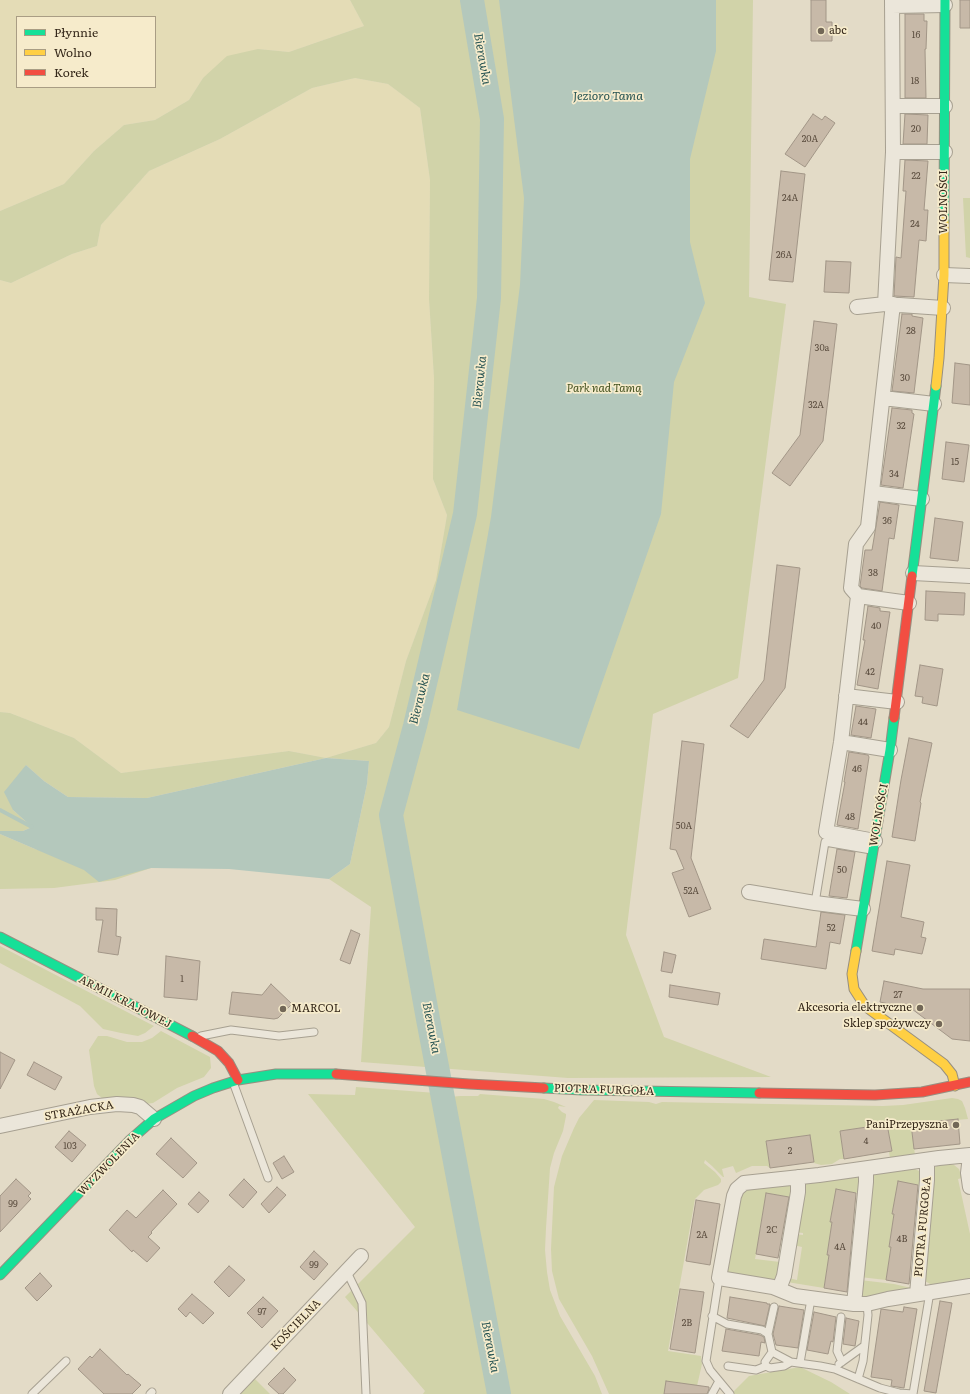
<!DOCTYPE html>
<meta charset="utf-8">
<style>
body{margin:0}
#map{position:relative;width:970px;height:1394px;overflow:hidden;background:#e3dbc7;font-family:Literata,serif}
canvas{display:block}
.legend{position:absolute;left:16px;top:16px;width:140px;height:72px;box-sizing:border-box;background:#f6ebcb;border:1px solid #a99d84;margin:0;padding:5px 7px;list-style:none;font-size:12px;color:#35281a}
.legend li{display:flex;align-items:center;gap:8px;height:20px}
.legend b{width:20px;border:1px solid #a99d84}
</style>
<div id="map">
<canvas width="970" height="1394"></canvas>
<ul class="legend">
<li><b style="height:5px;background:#16e098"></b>Płynnie</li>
<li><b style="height:5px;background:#ffcf43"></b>Wolno</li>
<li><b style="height:5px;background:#f24e42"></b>Korek</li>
</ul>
</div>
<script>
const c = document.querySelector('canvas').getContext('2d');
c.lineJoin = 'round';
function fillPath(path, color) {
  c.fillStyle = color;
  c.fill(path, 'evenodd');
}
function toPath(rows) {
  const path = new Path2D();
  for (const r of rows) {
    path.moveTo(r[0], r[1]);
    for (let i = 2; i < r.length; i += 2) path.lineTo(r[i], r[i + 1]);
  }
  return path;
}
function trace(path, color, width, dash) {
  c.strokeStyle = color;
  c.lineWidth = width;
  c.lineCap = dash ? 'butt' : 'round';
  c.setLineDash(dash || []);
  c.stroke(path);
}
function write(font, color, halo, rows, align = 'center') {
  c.font = font + ' Literata,serif';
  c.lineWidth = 3.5;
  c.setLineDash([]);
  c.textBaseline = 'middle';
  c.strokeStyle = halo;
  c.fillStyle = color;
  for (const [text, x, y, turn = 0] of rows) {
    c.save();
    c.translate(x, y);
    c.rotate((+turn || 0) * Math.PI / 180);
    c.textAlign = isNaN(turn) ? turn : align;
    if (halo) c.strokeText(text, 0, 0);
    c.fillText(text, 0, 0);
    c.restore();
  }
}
fillPath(toPath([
 [0,0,350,0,364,26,289,52,258,49,203,78,189,100,155,120,124,125,94,151,64,184,0,211],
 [17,17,155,17,155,87,17,87],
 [355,78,388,84,420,108,430,180,429,299,434,378,433,479,447,515,436,580,406,661,389,727,376,743,326,758,289,751,121,773,74,738,10,713,0,712,0,280,11,283,72,254,97,246,101,225,149,171,220,139,312,88]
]), '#e4dcb6');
fillPath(toPath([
 [350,0,753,0,749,297,786,304,738,678,653,714,626,935,664,1037,771,1077,568,1078,361,1062,371,907,329,879,350,864,367,784,369,761,326,758,147,798,68,797,44,781,26,765,13,810,32,827,23,831,0,831,0,712,10,713,74,738,121,773,289,751,326,758,376,743,389,727,406,661,436,580,447,515,433,479,434,378,429,299,430,180,420,108,388,84,355,78,312,88,220,139,149,171,101,225,97,246,72,254,11,283,0,280,0,211,64,184,94,151,124,125,155,120,189,100,203,78,227,56,258,49,289,52,364,26],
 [963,198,970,198,970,258,966,257],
 [0,834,35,849,151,868,115,880,54,888,0,889],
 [0,946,154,1026,145,1033,138,1036,121,1033,103,1029,80,1006,0,963],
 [161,1031,210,1057,211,1068,204,1077,177,1088,153,1103,145,1104,125,1097,102,1098,97,1094,94,1086,89,1050,98,1036,107,1036,127,1042,142,1042,152,1038],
 [356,1087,436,1093,493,1394,423,1394,425,1391,345,1297,415,1227,308,1094,355,1095],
 [480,1094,544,1099,554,1102,566,1107,559,1106,558,1108,562,1112,566,1114,566,1116,563,1131,554,1153,550,1168,546,1228,545,1250,547,1272,550,1290,560,1316,595,1376,602,1394,503,1394,497,1359,498,1356,495,1352,496,1346,493,1337,494,1334,491,1319,486,1300,487,1293,478,1249,476,1234,450,1097,460,1096,478,1096],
 [952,1098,958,1099,962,1101,965,1108,968,1119,911,1124,915,1155,890,1158,889,1152,892,1151,887,1124,840,1131,844,1159,840,1159,832,1164,821,1165,814,1163,810,1135,766,1141,770,1168,767,1166,752,1166,736,1173,733,1166,722,1169,724,1177,723,1177,712,1166,705,1160,704,1163,715,1172,721,1179,721,1182,718,1185,704,1190,695,1199,668,1351,701,1356,702,1364,697,1386,665,1394,609,1394,592,1356,559,1299,552,1271,551,1249,554,1187,562,1156,574,1128,579,1118,594,1100,649,1102,656,1104,662,1102,883,1106,903,1105],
 [951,1164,954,1165,959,1169,962,1178,958,1179,970,1234,970,1280,932,1285,923,1280,933,1169,938,1165],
 [915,1169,921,1172,921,1175,919,1185,898,1182,892,1214,894,1214,889,1247,891,1247,886,1280,860,1277,872,1176,881,1172],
 [855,1176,860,1179,858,1193,836,1190,830,1222,832,1222,827,1255,829,1255,824,1288,787,1282,788,1278,797,1280,802,1247,793,1245,795,1234,803,1235,803,1233,795,1232,805,1184,807,1182],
 [792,1185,790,1197,766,1193,756,1254,755,1259,780,1262,776,1281,730,1274,727,1272,741,1190],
 [860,1280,894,1284,911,1288,863,1298,860,1294],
 [800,1367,831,1382,850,1394,733,1394,732,1393,749,1376],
 [254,1378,270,1394,240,1394]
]), '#d1d3a9');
fillPath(toPath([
 [499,0,716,0,716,51,690,159,690,242,705,303,674,382,661,514,579,749,457,710,491,517,520,285,524,198],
 [326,758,369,761,367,784,350,864,329,879,229,869,151,868,99,882,84,870,0,834,0,831,23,831,32,827,13,810,4,792,26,765,44,781,68,797,147,798]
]), '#b4c8bc');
trace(toPath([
 [0,810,32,827]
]), '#b4c8bc', 4);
trace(toPath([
 [472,0,492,119,489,298,465,514,415,726,391,815,428,1019,499,1394]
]), '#b4c8bc', 24);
const building = toPath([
 [811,0,826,0,826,22,832,22,832,41,811,41,811,0],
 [960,0,970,0,970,28,960,28,960,0],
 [905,14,924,14,924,21,927,21,926,49,925,49,926,98,905,98,905,14],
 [813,114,822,120,825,116,835,123,805,167,785,154,813,114],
 [905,114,928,115,927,144,903,144,905,114],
 [905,160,928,161,924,210,928,210,926,241,919,240,914,297,894,296,896,257,901,258,906,191,903,191,905,160],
 [781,171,805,174,793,282,769,280,781,171],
 [826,261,851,262,849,293,824,292,826,261],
 [902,314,912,314,912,316,923,318,914,393,892,391,902,314],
 [814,321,837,324,823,441,790,486,772,473,800,435,814,321],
 [955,363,970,365,970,405,952,403,955,363],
 [892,408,912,410,912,413,914,414,903,488,881,485,892,408],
 [946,442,969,445,964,482,942,479,946,442],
 [880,502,899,505,894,539,889,538,882,591,862,588,860,586,865,550,872,550,880,502],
 [935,518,963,522,958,561,930,558,935,518],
 [777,565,800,568,785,688,748,738,730,726,764,680,777,565],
 [926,591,965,593,964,615,938,614,938,621,925,620,926,591],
 [868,606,880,608,880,611,890,612,878,689,857,685,865,640,863,640,868,606],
 [920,665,943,669,937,706,922,703,923,697,915,696,920,665],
 [856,706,876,709,871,738,851,735,856,706],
 [909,738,932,743,920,802,921,803,915,841,892,837,901,780,909,738],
 [682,741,704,744,691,858,711,909,689,917,672,873,684,869,676,850,670,849,682,741],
 [849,752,868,755,869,757,858,829,837,825,845,782,844,782,849,752],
 [837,849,855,852,847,898,829,896,837,849],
 [887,861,910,865,901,917,924,922,921,937,926,938,922,954,895,949,894,955,872,951,887,861],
 [96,908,117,909,116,936,121,937,118,955,98,952,103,920,96,920,96,908],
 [821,912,845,915,840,944,830,942,826,969,761,959,764,939,816,947,821,912],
 [351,930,360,934,350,964,340,960,351,930],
 [664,952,676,955,672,973,661,971,664,952],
 [166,956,200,961,197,1000,164,997,166,956],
 [884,981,923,989,970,989,970,1041,952,1039,912,1009,880,1002,884,981],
 [271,984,292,1004,278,1018,274,1019,229,1014,232,992,262,995,271,984],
 [670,985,720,993,718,1005,669,997,670,985],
 [0,1052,15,1060,0,1089,0,1052],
 [34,1062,62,1077,55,1090,27,1075,34,1062],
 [958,1119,960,1144,914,1149,911,1124,958,1119],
 [887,1124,892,1151,844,1159,840,1131,887,1124],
 [69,1131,86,1145,72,1162,55,1147,69,1131],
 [810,1135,814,1162,770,1168,766,1141,810,1135],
 [171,1138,197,1163,183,1178,156,1154,171,1138],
 [284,1156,294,1172,282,1179,273,1163,284,1156],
 [16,1179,31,1193,28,1196,31,1199,0,1232,0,1196,16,1179],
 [244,1179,257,1192,243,1208,229,1195,244,1179],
 [898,1181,918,1185,909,1284,886,1280,891,1247,889,1247,894,1214,892,1214,898,1181],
 [277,1187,286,1195,269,1213,261,1204,277,1187],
 [836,1189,856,1193,847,1292,824,1288,829,1255,827,1255,832,1222,830,1222,836,1189],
 [163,1190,177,1204,151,1232,152,1233,148,1237,160,1248,147,1262,133,1250,132,1252,109,1230,127,1210,136,1218,163,1190],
 [199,1192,209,1201,198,1213,188,1204,199,1192],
 [766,1193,789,1197,778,1258,756,1254,766,1193],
 [696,1200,720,1204,710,1265,686,1261,696,1200],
 [314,1251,328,1264,314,1280,300,1267,314,1251],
 [229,1266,245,1280,229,1297,214,1282,229,1266],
 [40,1273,52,1286,37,1301,25,1288,40,1273],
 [680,1289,704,1292,695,1353,670,1349,680,1289],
 [192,1294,214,1313,203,1324,190,1312,186,1317,178,1309,192,1294],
 [263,1297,278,1311,262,1328,247,1313,263,1297],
 [730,1297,767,1303,767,1304,770,1304,765,1326,727,1318,730,1297],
 [940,1301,952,1303,936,1393,924,1391,940,1301],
 [779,1306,804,1310,798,1348,776,1345,773,1334,779,1306],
 [904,1307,917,1309,904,1388,891,1386,892,1380,871,1377,881,1309,903,1312,904,1307],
 [814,1312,836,1317,833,1342,831,1341,828,1354,807,1350,814,1312],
 [846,1318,859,1321,855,1346,843,1344,846,1318],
 [726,1329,760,1335,764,1337,765,1343,761,1342,759,1356,722,1351,726,1329],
 [100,1349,127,1375,128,1374,141,1385,132,1394,104,1394,78,1369,90,1356,92,1358,100,1349],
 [284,1368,296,1380,283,1394,279,1394,268,1384,284,1368],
 [666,1381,709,1387,709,1389,707,1394,664,1394,666,1381]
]);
fillPath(building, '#c7b9a8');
trace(building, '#a29687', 1);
const lane = toPath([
 [815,903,825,842,871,850],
 [201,1036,231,1030,279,1036,314,1032],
 [233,1082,268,1178],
 [347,1272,362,1303,366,1394],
 [719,1278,706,1361,710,1370,730,1394],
 [712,1316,727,1324,762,1330,768,1334,772,1352,791,1362],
 [841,1317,837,1351,842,1362],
 [768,1334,774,1307],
 [772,1352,765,1362,766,1366,770,1368,784,1366,791,1362,820,1366,835,1369,880,1388,899,1393,913,1394,930,1292],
 [800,1363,811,1299],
 [839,1364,864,1346],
 [728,1366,756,1370,766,1366],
 [858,1379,863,1361,868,1315,867,1304],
 [32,1394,66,1361],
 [150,1394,152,1392],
 [712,1394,719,1381]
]);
const street = toPath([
 [892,6,945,5],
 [893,106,945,106],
 [893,152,945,152],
 [944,275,970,276],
 [885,304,893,152,892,0],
 [857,307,885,304,943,308],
 [883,398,934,404],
 [873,493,922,499],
 [913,573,970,576],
 [858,596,909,603],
 [846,696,897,702],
 [841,742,890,750],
 [875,841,826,832,841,742,858,596,851,588,856,544,868,527,893,304],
 [749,892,815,903,863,909],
 [0,1126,90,1107,117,1104,133,1105,140,1107,154,1119],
 [970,1155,939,1158,819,1175,744,1183,737,1189,734,1196,719,1278,773,1287,795,1296,854,1304,867,1304,888,1299,970,1286],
 [970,1156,968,1173,970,1187],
 [779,1289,784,1276,798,1192,798,1177],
 [917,1294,927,1180,927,1160],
 [854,1304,866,1182,866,1169],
 [230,1394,361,1256]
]);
const fast = toPath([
 [944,221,945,0],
 [912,576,936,386],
 [0,937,192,1036],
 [856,951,890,750,894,718],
 [544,1088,582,1090,759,1093],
 [0,1275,129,1141,154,1119,194,1096,213,1088,238,1080,276,1074,336,1074]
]);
const slow = toPath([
 [936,386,939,358,944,275,944,221],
 [856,951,852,974,854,989,865,1006,944,1064,952,1074,955,1086]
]);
const jam = toPath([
 [894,718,912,576],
 [192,1036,218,1051,229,1063,238,1080],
 [336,1074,469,1084,544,1088],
 [759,1093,875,1095,922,1092,970,1082]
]);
trace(lane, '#a7a091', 9);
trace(street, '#a7a091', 16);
trace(fast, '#978f81', 11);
trace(slow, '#978f81', 11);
trace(jam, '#978f81', 11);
trace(lane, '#ebe6da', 7);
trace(street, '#ebe6da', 14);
trace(fast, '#16e098', 9);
trace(slow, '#ffcf43', 9);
trace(jam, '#f24e42', 9);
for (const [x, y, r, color] of [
 [821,31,4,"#726757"],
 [920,1008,4,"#726757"],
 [283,1009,4,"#726757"],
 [939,1024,4,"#726757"],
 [956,1125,4,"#726757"]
]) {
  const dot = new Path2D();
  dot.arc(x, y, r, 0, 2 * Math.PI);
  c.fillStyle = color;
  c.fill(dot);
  trace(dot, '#f6ebcb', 1.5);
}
write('9px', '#5a4c3e', null, [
 ["16",916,35],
 ["18",915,81],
 ["20",916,129],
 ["20A",810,139],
 ["22",916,176],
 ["24A",790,198],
 ["24",915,224],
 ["26A",784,255],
 ["28",911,331],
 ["30a",822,348],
 ["30",905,378],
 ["32A",816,405],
 ["32",901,426],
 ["15",955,462],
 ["34",894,474],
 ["36",887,521],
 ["38",873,573],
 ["40",876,626],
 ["42",870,672],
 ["44",863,722],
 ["46",857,769],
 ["48",850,817],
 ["50A",684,826],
 ["50",842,870],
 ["52A",691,891],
 ["52",831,928],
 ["1",182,979],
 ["27",898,995],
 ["4",866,1141],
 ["103",70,1146],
 ["2",790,1151],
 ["99",13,1204],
 ["2C",772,1230],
 ["2A",702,1235],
 ["4B",902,1239],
 ["4A",840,1247],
 ["99",314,1265],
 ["97",262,1312],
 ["2B",687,1323]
]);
write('11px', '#35281a', '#f6ebcb', [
 ["abc",829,31,"left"],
 ["Akcesoria elektryczne",912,1008],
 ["MARCOL",291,1009,"left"],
 ["Sklep spożywczy",931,1024],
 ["PaniPrzepyszna",948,1125]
], 'right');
write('11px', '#35281a', '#f6ebcb', [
 ["WOLNOŚCI",944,202,-90],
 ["WOLNOŚCI",879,815,-80],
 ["ARMII KRAJOWEJ",125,1002,27],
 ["PIOTRA FURGOŁA",604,1090,2],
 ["STRAŻACKA",79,1111,-10],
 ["WYZWOLENIA",109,1164,-46],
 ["PIOTRA FURGOŁA",923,1227,-85],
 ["KOŚCIELNA",296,1325,-46]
]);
write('italic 11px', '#445220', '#f6ebcb', [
 ["Park nad Tamą",604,389]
]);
write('italic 12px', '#295554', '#f6ebcb', [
 ["Bierawka",482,59,80],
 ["Jezioro Tama",608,96],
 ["Bierawka",480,382,-84],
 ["Bierawka",420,699,-76],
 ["Bierawka",431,1028,79],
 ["Bierawka",490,1347,79]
]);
</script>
